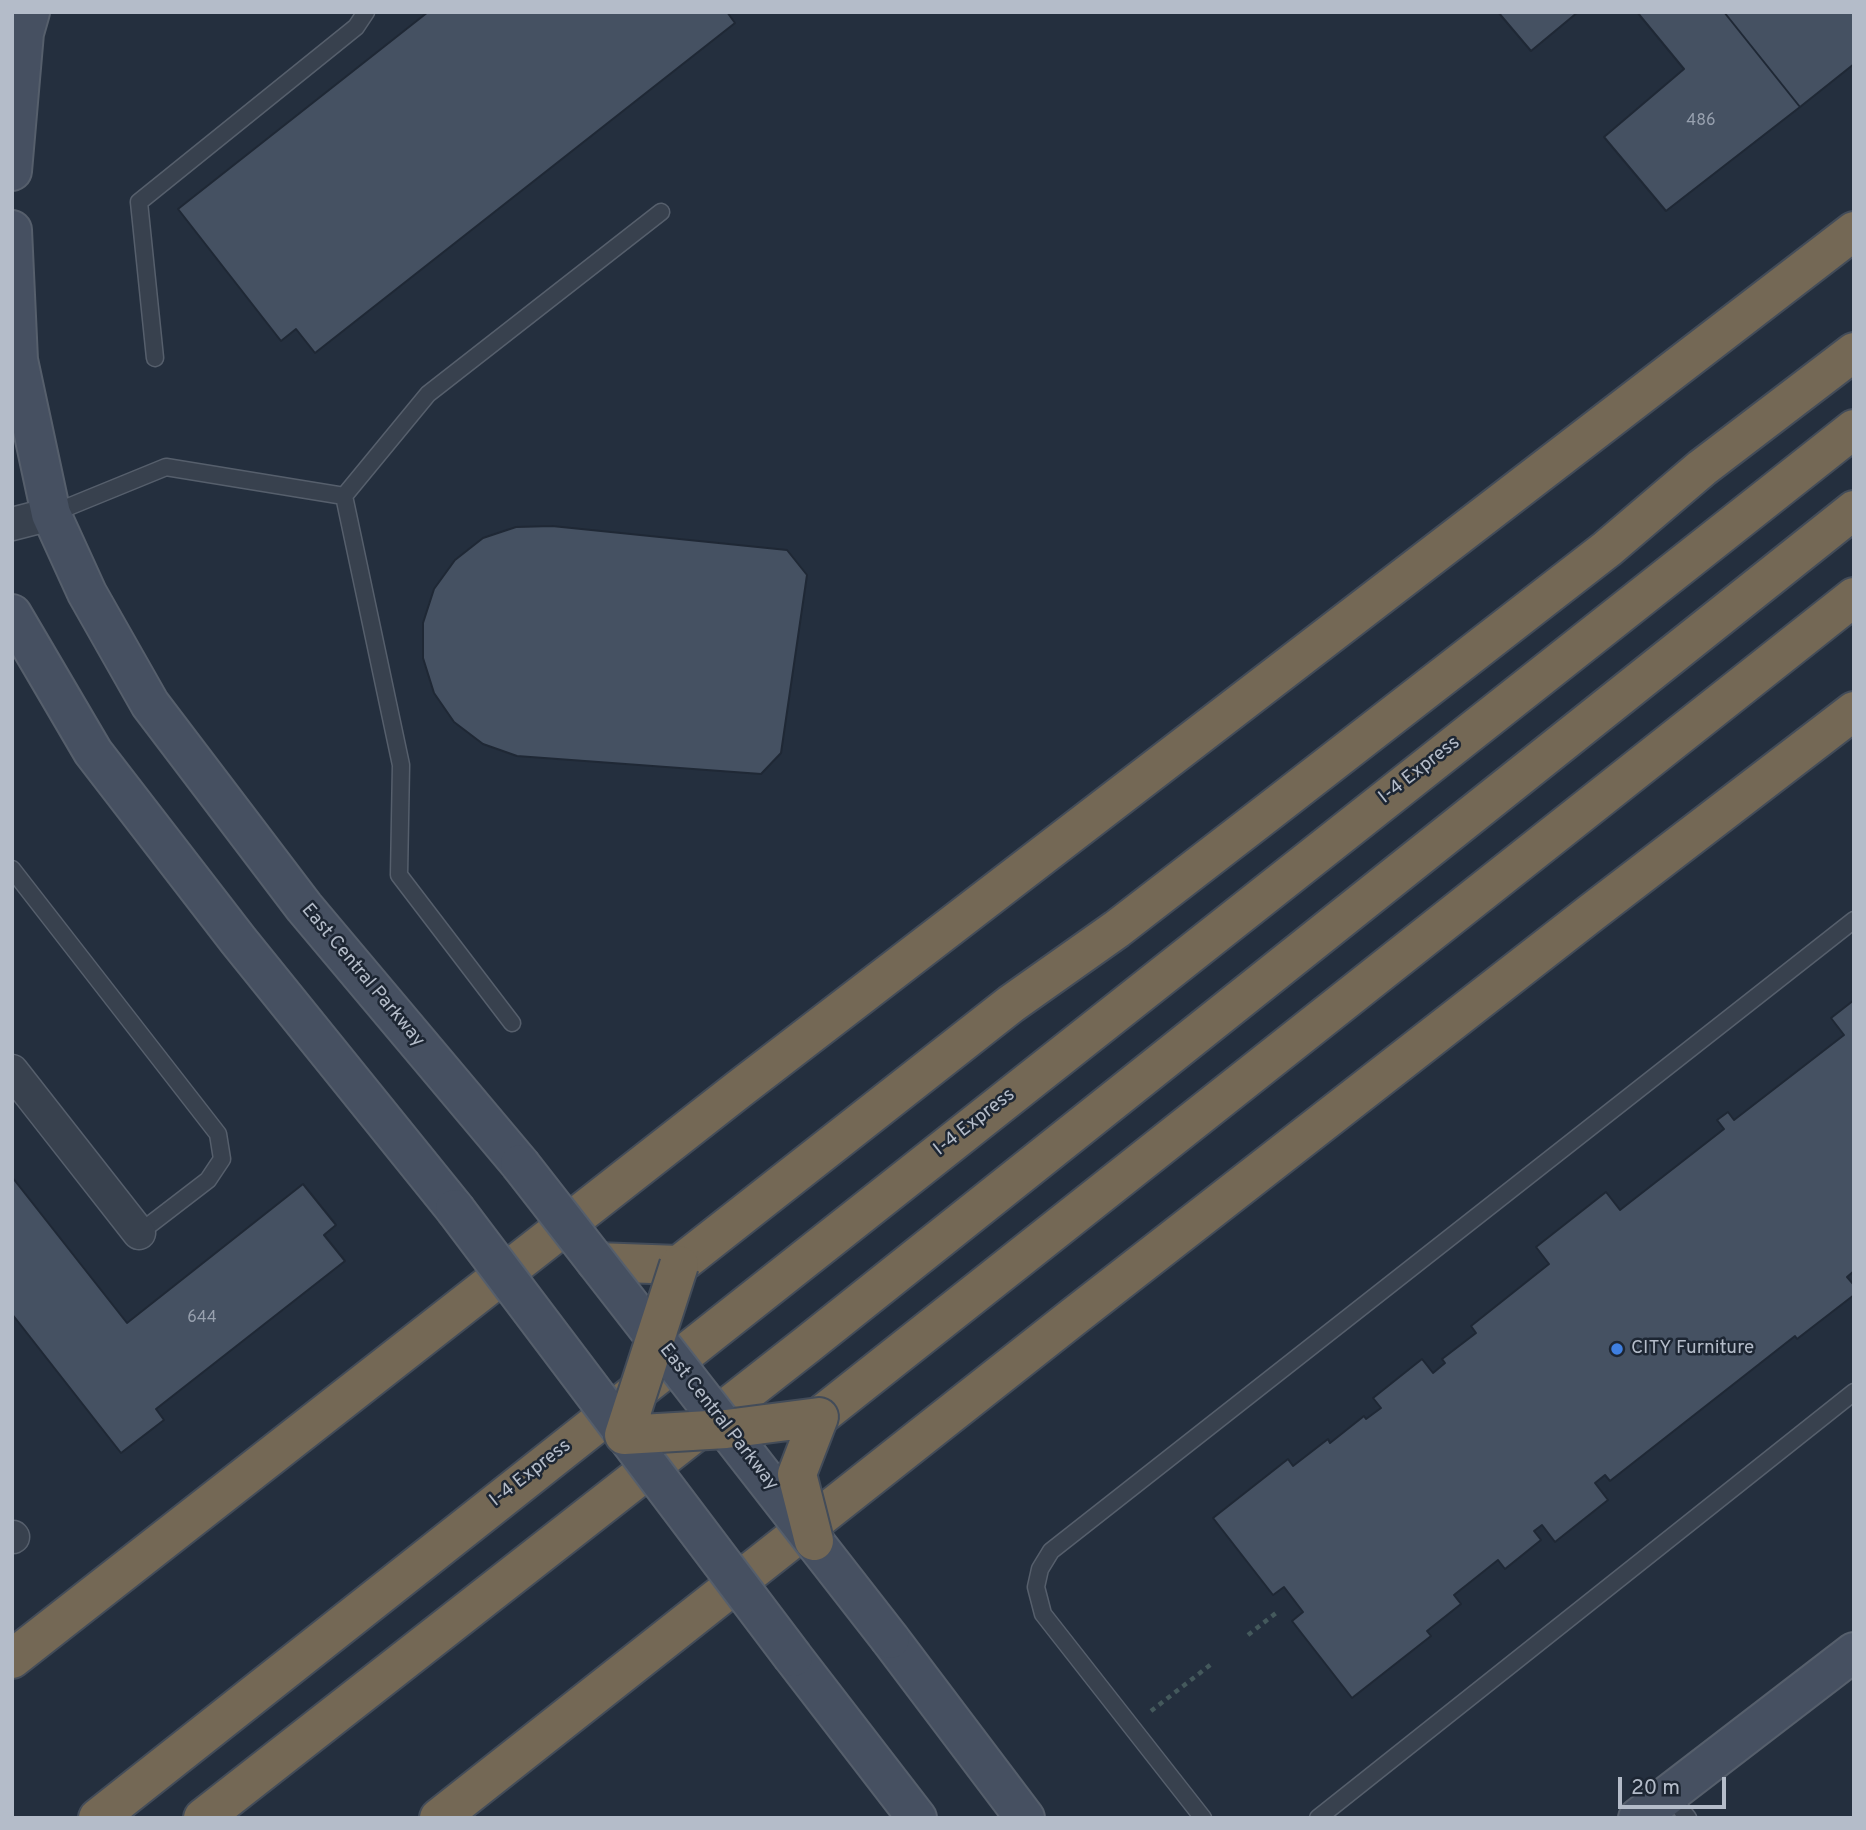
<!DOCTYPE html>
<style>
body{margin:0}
#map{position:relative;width:1866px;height:1830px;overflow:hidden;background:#242f3e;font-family:Overpass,sans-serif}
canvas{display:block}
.frame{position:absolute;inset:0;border:14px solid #b4bcc9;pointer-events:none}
.scale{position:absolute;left:1618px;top:1777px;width:108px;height:32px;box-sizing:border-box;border:4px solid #b4bcc9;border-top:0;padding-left:9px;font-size:21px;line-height:24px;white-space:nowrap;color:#b4bcc9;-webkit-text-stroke:5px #1d2633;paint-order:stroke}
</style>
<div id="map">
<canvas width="1866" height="1830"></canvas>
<div class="frame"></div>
<div class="scale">20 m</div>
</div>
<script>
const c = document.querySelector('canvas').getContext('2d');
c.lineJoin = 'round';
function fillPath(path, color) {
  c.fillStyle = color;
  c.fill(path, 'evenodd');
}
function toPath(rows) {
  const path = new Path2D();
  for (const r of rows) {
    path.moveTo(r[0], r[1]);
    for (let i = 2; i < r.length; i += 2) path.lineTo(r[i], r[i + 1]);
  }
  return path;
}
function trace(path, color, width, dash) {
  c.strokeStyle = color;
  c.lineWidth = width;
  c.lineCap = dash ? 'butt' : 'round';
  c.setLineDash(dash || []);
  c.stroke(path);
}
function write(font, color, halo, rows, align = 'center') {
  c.font = font + ' Overpass,sans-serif';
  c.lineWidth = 5;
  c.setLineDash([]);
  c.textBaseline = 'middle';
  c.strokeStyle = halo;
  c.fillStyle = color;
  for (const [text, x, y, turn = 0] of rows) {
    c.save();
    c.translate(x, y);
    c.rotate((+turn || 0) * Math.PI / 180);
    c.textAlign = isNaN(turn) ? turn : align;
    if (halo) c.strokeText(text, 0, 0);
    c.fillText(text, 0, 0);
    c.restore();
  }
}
const building = toPath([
 [428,12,727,12,735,23,315,353,296,329,281,341,178,209,428,12],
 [1498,12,1578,12,1531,51,1498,12],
 [1637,12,1724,12,1800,107,1666,211,1604,137,1684,69,1637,12],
 [1724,12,1854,12,1854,64,1800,107,1724,12],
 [552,526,787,550,807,575,781,753,761,774,517,756,483,744,454,722,434,693,423,658,423,623,434,589,455,560,483,538,516,527,552,526],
 [1854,1000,1854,1271,1847,1277,1854,1285,1854,1295,1797,1339,1795,1336,1610,1481,1605,1475,1595,1483,1608,1500,1555,1542,1542,1525,1534,1531,1541,1540,1505,1569,1498,1560,1454,1595,1461,1604,1427,1631,1431,1636,1352,1698,1292,1621,1303,1612,1284,1587,1273,1595,1213,1518,1288,1459,1293,1466,1328,1439,1330,1443,1364,1416,1366,1419,1381,1408,1373,1398,1422,1359,1433,1373,1445,1363,1442,1359,1476,1333,1471,1326,1549,1264,1536,1247,1606,1192,1620,1210,1724,1129,1717,1120,1728,1112,1734,1120,1844,1035,1831,1018,1854,1000],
 [12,1177,127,1323,303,1184,336,1225,324,1235,345,1261,156,1409,164,1420,121,1453,12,1314,12,1177]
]);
fillPath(building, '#455162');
trace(building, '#1f2835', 2);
const service = toPath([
 [155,358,139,202,356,27,366,12],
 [344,496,428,394,661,212],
 [51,514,166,467,344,496,401,765,399,875,512,1023],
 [12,869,218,1134,222,1159,208,1180,139,1233],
 [1668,1793,1688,1818],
 [1203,1818,1043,1614,1036,1587,1040,1569,1051,1551,1854,920],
 [1318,1818,1854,1392]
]);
const minor = toPath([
 [12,524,51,514],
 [12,1071,139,1233],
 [12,1537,13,1537]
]);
const secondary = toPath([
 [12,171,24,33,30,12],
 [12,230,18,360,51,514,87,593,150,704,304,907,520,1164],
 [12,614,93,752,238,940,455,1209],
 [890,1639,1025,1818],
 [793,1657,917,1818],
 [1638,1818,1854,1652]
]);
const motorway = toPath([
 [596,1262,679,1265,1011,1004,1117,929,1271,810,1607,549,1702,468,1854,352],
 [819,1417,1854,597],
 [12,1659,738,1090,1854,231],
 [98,1818,1854,429],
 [203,1818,808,1344,1854,510],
 [439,1818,1072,1318,1591,913,1854,711]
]);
trace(service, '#565f6c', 19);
trace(minor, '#565f6c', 35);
trace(secondary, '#565f6c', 42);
trace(motorway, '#434c59', 42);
trace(toPath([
 [1248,1635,1276,1613],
 [1151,1711,1214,1662]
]), '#44595c', 4.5, [5, 5]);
trace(service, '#38414e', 16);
trace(minor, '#38414e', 32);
trace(secondary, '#465061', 38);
trace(motorway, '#746855', 38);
const secondaryBridge = toPath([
 [520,1164,890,1639],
 [455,1209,793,1657]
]);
const motorwayBridge = toPath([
 [679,1265,624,1435,726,1429,819,1417,797,1474,814,1541]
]);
trace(secondaryBridge, '#565f6c', 42, []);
trace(motorwayBridge, '#434c59', 42, []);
trace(secondaryBridge, '#465061', 38);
trace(motorwayBridge, '#746855', 38);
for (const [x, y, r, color] of [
 [1617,1349,7,"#3f7fe0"]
]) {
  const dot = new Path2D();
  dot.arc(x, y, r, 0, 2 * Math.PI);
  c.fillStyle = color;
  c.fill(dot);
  trace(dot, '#1d2633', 2.5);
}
write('16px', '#98a1af', null, [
 ["486",1701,122],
 ["644",202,1319]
]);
write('19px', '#b4bcc9', '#1d2633', [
 ["I-4 Express",1420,771,-38],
 ["East Central Parkway",362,976,50],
 ["I-4 Express",975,1123,-38],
 ["East Central Parkway",718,1418,52],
 ["I-4 Express",531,1474,-38]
]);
write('19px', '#b4bcc9', '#1d2633', [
 ["CITY Furniture",1631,1349]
], 'left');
</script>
